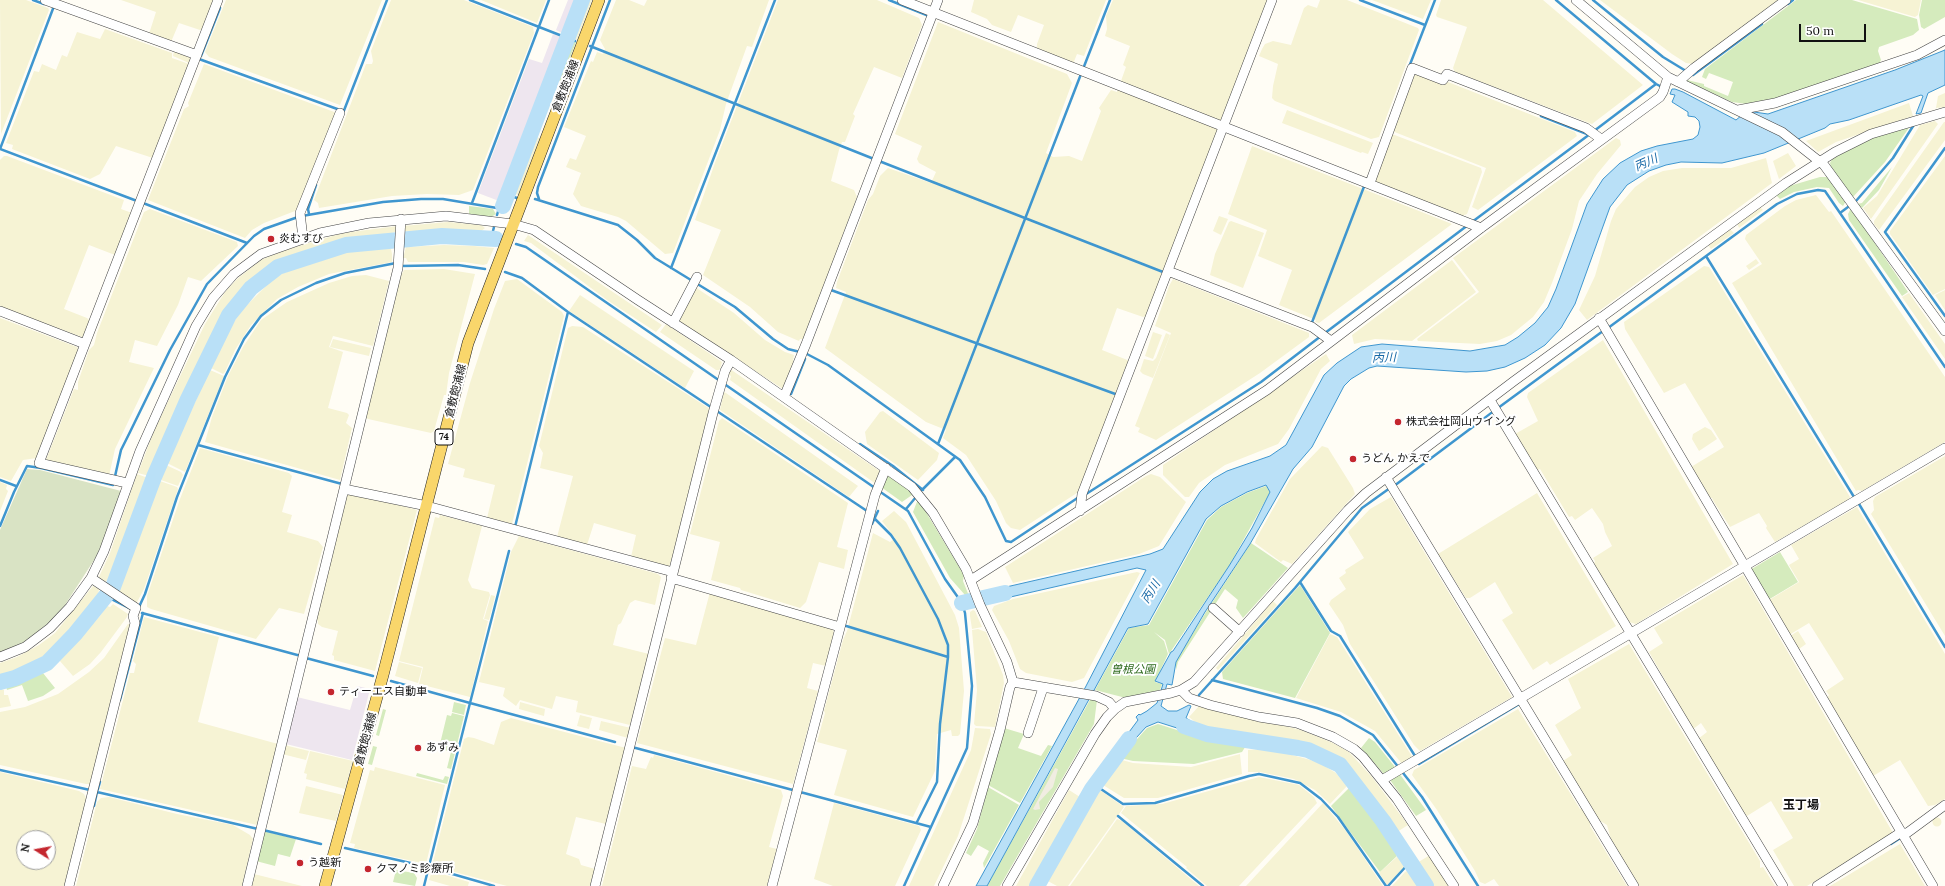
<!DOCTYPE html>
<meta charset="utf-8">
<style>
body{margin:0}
#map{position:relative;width:1945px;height:886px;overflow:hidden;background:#fffdf5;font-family:Lora,serif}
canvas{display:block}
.north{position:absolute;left:16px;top:830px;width:40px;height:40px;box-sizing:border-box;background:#fff;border:1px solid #a0a0a0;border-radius:50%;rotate:281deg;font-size:11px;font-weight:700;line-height:16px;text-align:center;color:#111}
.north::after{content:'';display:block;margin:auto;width:14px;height:18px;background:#c4262e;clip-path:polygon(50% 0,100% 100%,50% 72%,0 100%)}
.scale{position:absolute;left:1799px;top:24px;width:67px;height:18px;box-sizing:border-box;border:2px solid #111;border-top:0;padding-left:5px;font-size:12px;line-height:14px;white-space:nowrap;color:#111;-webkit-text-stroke:3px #fff;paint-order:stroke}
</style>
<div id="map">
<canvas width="1945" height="886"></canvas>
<div class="north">N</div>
<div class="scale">50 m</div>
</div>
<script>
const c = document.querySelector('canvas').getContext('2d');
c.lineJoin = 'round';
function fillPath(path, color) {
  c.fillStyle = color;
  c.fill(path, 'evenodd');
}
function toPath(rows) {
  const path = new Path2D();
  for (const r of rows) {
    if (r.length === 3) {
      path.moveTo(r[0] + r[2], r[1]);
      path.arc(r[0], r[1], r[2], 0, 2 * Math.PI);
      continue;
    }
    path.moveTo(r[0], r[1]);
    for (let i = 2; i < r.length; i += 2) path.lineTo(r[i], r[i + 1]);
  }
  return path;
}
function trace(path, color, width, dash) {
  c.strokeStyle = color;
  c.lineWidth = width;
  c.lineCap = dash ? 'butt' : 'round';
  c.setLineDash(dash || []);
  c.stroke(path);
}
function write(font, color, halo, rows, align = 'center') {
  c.font = font + ' Lora,"Noto Sans JP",serif';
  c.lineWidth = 4;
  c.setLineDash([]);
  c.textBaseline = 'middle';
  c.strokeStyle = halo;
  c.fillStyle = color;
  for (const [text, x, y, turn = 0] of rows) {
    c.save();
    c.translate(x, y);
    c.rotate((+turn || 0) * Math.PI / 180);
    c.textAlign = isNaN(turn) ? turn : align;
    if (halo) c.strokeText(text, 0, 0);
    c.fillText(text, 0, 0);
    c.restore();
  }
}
fillPath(toPath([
 [568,0,577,0,562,33,556,30],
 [553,34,561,37,499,201,478,193,529,59,542,63],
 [357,686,370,689,352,760,286,744,297,697,350,710]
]), '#eee6ef');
fillPath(toPath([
 [0,0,26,0,48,8,49,10,1,134],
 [121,0,215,0,204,29,200,30,179,23,171,42,149,34,156,12],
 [226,0,382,0,340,105,209,57,205,52],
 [391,0,464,0,533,27,534,33,473,190,459,195,427,194,392,196,319,208,318,203,314,200,366,64,372,64,373,61,371,51],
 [481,0,546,0,537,23],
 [586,0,592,0,577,40,571,37],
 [616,0,629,0,644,6,647,0,769,0,752,47,747,46,726,104,720,130,673,253,665,254,626,221,618,217,581,206,573,194,581,173,566,167,570,158,576,160,586,136,564,127,591,61,593,62,597,52,603,54,605,49,600,40],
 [778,0,877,0,919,18,922,25,902,78,874,67,853,114,855,116,845,142,842,142,839,150,831,181,854,190,857,197,804,339,800,339,799,341,778,332,750,307,703,275,721,230,695,220,716,160],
 [974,0,1106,0,1084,56,1077,54,1073,64,1037,48,1037,44,1044,25,1018,15,1011,32,992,25,987,19,971,12],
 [1113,0,1269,0,1146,316,1143,317,1117,308,1102,350,1130,361,1080,491,1020,530,1011,528,1006,523,996,501,966,455,943,438,946,430,926,422,825,348,846,292,836,288,837,282,868,200,873,194,880,176,888,168,931,183,936,172,919,163,917,159,922,146,895,134,938,22,1067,74,1072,83,1046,153,1053,157,1069,156,1082,161,1101,111,1099,108,1111,90,1117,92,1126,67,1123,65,1130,46,1105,36,1107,29,1106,16],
 [1320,0,1347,0,1418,28,1419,30,1379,137,1371,139,1275,101,1272,98,1273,86,1278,64,1259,56,1262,49,1265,44,1273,41,1291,45,1304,8,1308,5,1317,8],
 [1372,0,1431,0,1423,19],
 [1441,0,1543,0,1643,85,1592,124,1455,72,1453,68,1467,27,1437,17,1436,15],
 [1600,0,1779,0,1693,64,1686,63,1672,54],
 [1858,0,1921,0,1918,15,1915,17],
 [105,29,172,53,172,58,189,64,153,158,116,146,100,174,90,179,12,149,13,145,6,143,34,71,39,72,42,64,56,70,62,55,67,57,77,32,100,39],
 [174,51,191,58,189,63,173,56],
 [204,64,337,113,302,206,295,211,264,223,252,230,245,238,148,200,184,109,189,106,188,103],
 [1417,73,1445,84,1448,82,1575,132,1577,136,1478,210,1472,207,1486,168,1392,131,1411,79],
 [1945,93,1945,107,1936,108,1938,96],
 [1909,103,1913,116,1836,142,1818,152,1806,141],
 [1287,110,1373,143,1368,154,1362,152,1361,153,1282,123],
 [1935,121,1938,124,1871,219,1863,208,1877,196,1920,125],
 [1944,122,1945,122,1945,140,1879,230,1874,224,1874,221],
 [1392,134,1481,168,1482,172,1467,214,1462,216,1375,183,1374,178],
 [533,136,540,138,518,195,512,192],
 [1616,138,1620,140,1621,145,1597,174,1579,201,1572,229,1552,283,1544,302,1533,317,1511,335,1497,341,1480,344,1418,341,1417,339,1479,292,1453,258],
 [1252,146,1353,185,1452,224,1319,323,1315,322,1316,320,1279,305,1292,270,1258,256,1267,230,1228,214],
 [1788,153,1796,166,1779,179,1773,161],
 [4,156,7,156,124,200,121,209,132,213,115,255,89,245,64,309,87,318,89,320,89,324,85,335,82,337,0,307,0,160],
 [1945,156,1945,289,1933,295,1890,234,1890,231],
 [1766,158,1772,183,1587,320,1579,310,1595,276,1611,221,1616,209,1635,187,1649,177,1663,171,1682,168,1731,168],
 [1816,195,1829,212,1831,211,1945,377,1945,442,1862,491,1858,490,1856,491,1732,283,1762,264,1745,239,1746,235,1785,206,1796,200],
 [1760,207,1763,210,1739,228,1737,223],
 [150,209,237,242,238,246,201,281,188,277,178,305,157,346,135,340,129,362,154,368,115,449,109,476,46,460,74,389,78,390,78,382,89,350,94,345,97,333,144,212],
 [1219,216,1228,219,1221,235,1213,231],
 [1231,221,1264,233,1243,288,1210,275,1215,254,1229,222],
 [448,222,481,225,485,228,479,233,444,232,410,234,408,232,403,231,403,226],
 [398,226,398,231,392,233,392,235,347,240,308,251,282,260,269,266,260,274,236,298,225,313,192,379,149,476,138,473,154,431,205,324,225,292,237,279,261,260,282,251,343,233],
 [1729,228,1734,233,1711,249,1708,245],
 [528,235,662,325,656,332,607,300,531,243,524,241],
 [444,245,474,246,494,248,487,264,483,265,464,262,408,262,406,258,403,258,406,247],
 [388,248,391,249,392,254,392,262,329,274,298,287,277,299,251,325,235,350,225,372,223,374,211,368,228,332,240,312,272,280,283,273,348,252],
 [1756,259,1759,263,1749,270,1746,266],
 [1452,260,1476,292,1412,341,1375,339,1354,344,1352,335],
 [1704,266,1709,267,1850,497,1848,500,1775,542,1766,528,1767,526,1759,513,1730,527,1714,502,1712,498,1708,497,1691,467,1724,447,1685,383,1664,393,1625,329,1624,322],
 [444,269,475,274,449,373,446,395,444,395,434,431,431,433,368,419,366,417,399,279,404,270],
 [366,275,389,281,373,346,333,336,329,347,343,352,328,408,347,413,349,415,346,423,352,428,340,480,205,442,212,417,228,376,243,347,261,320,287,302,329,283,352,276],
 [517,279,562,312,564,316,512,524,487,518,495,485,463,477,465,469,448,464,470,383,494,309,505,281],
 [1173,279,1309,333,1309,337,1260,373,1156,440,1138,432,1140,428,1135,426,1171,333,1155,326,1169,286],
 [695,287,734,313,765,340,785,352,794,355,793,361,795,364,783,389,677,320],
 [1945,290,1945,310,1935,295],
 [1909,293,1945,344,1945,359,1902,297],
 [580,295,694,371,685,388,569,311],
 [0,318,77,347,79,350,37,458,23,460,11,481,0,477],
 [666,324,722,362,720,369,719,370,716,370,660,332],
 [572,326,583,327,710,409,671,562,669,566,665,567,631,557,636,535,594,523,587,545,557,537,573,476,540,468,543,453,539,446,568,328],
 [1153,332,1162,335,1153,359,1145,356],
 [1166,333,1170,335,1153,378,1143,374,1140,371,1144,359,1153,361,1156,358],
 [333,339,371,348,369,356,330,347],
 [1603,340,1733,564,1636,624,1629,622,1627,619,1594,564,1595,561,1593,558,1612,546,1605,532,1603,524,1592,508,1575,520,1572,516,1569,517,1540,469,1535,471,1515,434,1538,421,1527,397,1528,393],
 [1326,354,1330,361,1321,369,1289,429,1278,444,1225,465,1199,483,1189,497,1185,497,1163,475,1163,465],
 [730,369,881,472,876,484,730,380,731,376,727,374],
 [210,370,224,376,185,472,167,463],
 [724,392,726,393,858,486,849,497,720,410],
 [883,411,939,453,937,460,918,480,867,444,865,432,880,412],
 [722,418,848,503,837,547,848,550,844,569,819,562,806,602,800,608,741,590,740,588,711,580,720,542,690,534,719,421],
 [1705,427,1711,430,1717,439,1699,451,1692,439,1693,434],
 [1322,446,1328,448,1353,488,1355,494,1292,564,1283,560,1281,562,1255,543,1256,539,1290,479],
 [200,448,289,473,292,476,282,512,292,515,287,532,318,541,323,547,304,614,279,608,256,639,151,609,147,607,147,596,180,499],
 [1945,456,1945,636,1871,514,1874,510,1873,501,1875,497],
 [166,465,181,472,183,475,178,486,161,480],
 [137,474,148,478,114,571,111,577,104,583,98,579,110,553],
 [1151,474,1160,477,1186,502,1159,546,1139,554,1013,583,1005,567,1146,476],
 [160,481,177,487,178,489,144,589,136,604,118,593],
 [0,482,7,485,6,489,8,491,0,511],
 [353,493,417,510,375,671,334,660,334,656,332,655,338,631,322,627,318,624,318,621,315,620,345,495],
 [1537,493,1616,626,1550,665,1547,661,1533,670,1502,620,1513,613,1495,582,1470,598,1466,598,1438,554],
 [1391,497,1512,697,1420,751,1414,745,1350,644,1343,625,1329,604,1331,600,1346,589,1339,578,1346,573,1345,570,1364,558,1348,532,1370,509],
 [1857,507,1945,654,1945,799,1935,805,1928,806,1900,760,1873,776,1827,698,1829,695,1826,691,1844,679,1809,623,1789,635,1769,600,1799,582,1789,565,1799,559,1791,545],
 [894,511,906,522,955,615,959,628,964,691,960,734,958,736,952,736,951,730,937,734,935,771,913,817,834,795,847,750,817,742,825,713,824,711,843,640,847,631,873,533,890,542,895,538,882,521],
 [440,515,482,526,468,580,472,588,489,592,490,595,483,619,488,621,470,697,419,684,423,667,399,661,435,517,439,518],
 [519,536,658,574,661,577,655,605,635,600,630,603,621,623,618,625,613,645,649,654,630,725,576,712,578,701,556,696,552,709,520,700,516,706,503,696,505,688,479,682,511,552],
 [1137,572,1140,573,1084,678,1072,682,1026,673,1020,669,1009,641,992,610,994,606,1013,599],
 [1743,575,1893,833,1807,886,1794,886,1773,850,1793,838,1771,801,1747,816,1740,809,1698,739,1707,732,1701,723,1692,730,1672,692,1649,652,1663,643,1654,628],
 [93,586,99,589,98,596,87,612,55,647,46,655,8,674,0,676,0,663,17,657,39,645,55,633],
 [710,592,832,627,834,633,826,666,813,663,807,688,818,691,793,784,637,743,665,638,696,645],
 [491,595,495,596,489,620,484,619],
 [1273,601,1277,605,1218,670,1216,668],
 [113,604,128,614,127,617,101,652,90,664,73,676,59,660,99,617,107,606,110,607],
 [973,610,975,611,982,627,972,629,970,616,970,612],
 [144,617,219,637,198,722,278,744,257,825,100,789,130,673,134,673,136,664,133,661],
 [128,624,132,625,92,784,86,784,0,765,0,712,25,707,58,694,89,672,104,658],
 [978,629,986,632,1003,675,1004,683,995,727,976,726,974,724,977,690,972,630],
 [1798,631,1806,644,1799,649,1790,636],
 [1330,634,1337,637,1413,758,1403,765,1375,731,1341,712,1296,698],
 [1629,644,1760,861,1760,868,1763,867,1775,886,1638,886,1612,843,1607,825,1597,819,1563,761,1572,755,1555,725,1581,708,1568,679],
 [399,662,422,668,418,683,395,676],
 [0,689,4,690,4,695,8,695,11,706,0,708],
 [520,702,545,709,544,716,519,709],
 [1199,706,1301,730,1333,743,1349,752,1372,777,1408,825,1397,832,1344,761,1308,744,1200,726,1189,717],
 [1518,709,1580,809,1582,808,1590,822,1590,826,1627,886,1499,886,1494,879,1485,884,1480,882,1475,871,1437,810,1412,775,1414,770],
 [580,715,592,718,589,729,577,726],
 [511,718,626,748,606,824,576,817,566,854,579,859,581,865,595,869,590,886,507,886,432,866,464,739,468,737,474,738,494,745,501,722],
 [601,721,631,728,628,738,599,730],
 [975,728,990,729,991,734,958,836,934,886,909,886,971,750],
 [284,745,309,751,306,760,282,754],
 [1263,749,1281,752,1318,762,1336,773,1347,786,1330,804,1315,790,1294,779,1260,772,1248,772,1248,750],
 [310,751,353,761,345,789,306,779,307,774,304,773],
 [1240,754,1242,774,1158,798,1124,798,1103,785,1122,760,1133,763,1191,767],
 [654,755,781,790,783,796,769,847,777,849,767,886,602,886,632,766,646,769,651,757,653,758],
 [375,767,445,785,426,864,354,848,355,844,350,843,370,770,374,771],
 [0,772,79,791,84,794,87,800,66,886,0,886],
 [24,838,48,838,48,862,24,862],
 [1259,777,1299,785,1314,797,1317,803,1239,886,1207,886,1186,868,1187,867,1121,813,1126,806,1162,804],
 [306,786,343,795,336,821,299,813],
 [1097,788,1124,807,1068,886,1057,886,1046,880],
 [1069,790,1080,797,1080,800,1033,886,1016,886],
 [109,797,177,814,233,825,250,835,253,839,242,886,76,886,97,802,101,798],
 [834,803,919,826,921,830,895,886,833,886,814,879],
 [1323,803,1346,831,1383,886,1246,886],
 [1937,822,4.5],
 [1117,819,1122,821,1199,886,1070,886],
 [1900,844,1925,886,1830,886],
 [1430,855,1449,886,1431,886,1417,863],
 [1398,856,1404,867,1387,885,1379,873],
 [432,871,469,882,468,886,450,886,429,880],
 [1407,871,1417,886,1392,886,1405,872],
 [254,874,302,886,250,886]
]), '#f6f3d4');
fillPath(toPath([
 [1796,0,1852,0,1917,19,1919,30,1913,35,1879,47,1878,51,1881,60,1879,64,1778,99,1747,104,1732,102,1685,81,1687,80,1704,84,1704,86,1728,96,1733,82,1709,73,1706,79,1702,77,1705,69],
 [1922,0,1945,0,1945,17,1924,29,1921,27,1919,15],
 [570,40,576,42,561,81,559,82,556,78],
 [1911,125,1885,162,1853,197,1831,167,1830,163,1832,159,1872,137],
 [1892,167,1879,190,1862,208,1857,204,1862,203],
 [1820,177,1827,177,1831,180,1846,201,1843,206,1839,203,1829,188,1817,187,1794,192,1780,199,1776,195,1786,187],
 [469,206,493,209,496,214,491,217,469,214],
 [1851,208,1908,292,1902,296,1849,220,1848,214],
 [887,473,913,493,912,495,902,502,881,487],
 [1266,486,1270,492,1229,566,1169,654,1165,640,1154,632,1164,641,1168,654,1155,682,1162,684,1160,690,1126,698,1095,690,1129,628,1149,625,1207,520,1221,507,1247,493],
 [918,499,964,575,963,581,969,596,965,595,950,578,913,512],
 [1251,543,1288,568,1243,618,1236,608,1238,600,1225,589,1178,662,1176,670,1176,662,1179,656,1206,612],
 [1780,552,1798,582,1768,600,1750,570],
 [1300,585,1330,633,1295,698,1223,679,1222,672],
 [55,660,57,662,43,673,55,688,43,696,28,701,22,685,7,690,6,685,15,683],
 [1091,698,1097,700,1094,724,1000,886,987,886],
 [454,702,466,705,464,715,452,712],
 [383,709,386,710,379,736,376,735],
 [452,713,464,716,451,769,447,768,451,752,439,748,447,715,451,716],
 [1158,724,1196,736,1247,744,1242,752,1194,764,1133,761,1120,758,1147,728],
 [1004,728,1024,734,1018,748,1041,756,1048,745,1052,746,1020,803,988,785],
 [1369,738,1375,742,1395,767,1384,774,1361,748],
 [373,746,377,747,372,765,368,764],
 [417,773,443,780,445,776,449,777,447,784,416,776],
 [1399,773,1426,810,1416,816,1390,780],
 [988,787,1019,805,984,868,983,863,989,851,978,845,971,856,966,853,977,829],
 [1349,788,1381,830,1397,856,1380,872,1331,806],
 [263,831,296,839,290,857,278,854,275,866,256,861],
 [396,870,414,873,417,878,415,886,393,882]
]), '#d5ebbd');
fillPath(toPath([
 [27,469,40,470,121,491,106,535,96,557,65,605,52,620,25,642,0,653,0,530]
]), '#d9e3c4');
fillPath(toPath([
 [1055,768,1058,769,1053,787,1039,802,1040,809,1035,810,1033,809]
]), '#f1ede2');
const water = toPath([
 [1945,50,1945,85,1928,93,1921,113,1916,114,1923,96,1921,95,1849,120,1830,124,1825,128,1764,153,1722,163,1681,162,1666,165,1649,171,1627,185,1610,207,1575,304,1561,328,1545,345,1525,358,1505,367,1487,371,1466,372,1377,366,1369,368,1351,379,1344,386,1312,447,1293,469,1250,544,1205,612,1176,662,1172,685,1167,684,1161,706,1168,711,1177,711,1189,705,1191,706,1186,718,1205,730,1204,735,1199,735,1158,722,1146,727,1118,758,1112,755,1138,720,1136,717,1139,714,1140,715,1147,711,1157,703,1163,684,1155,681,1171,652,1173,651,1229,566,1252,528,1270,492,1266,485,1247,492,1221,506,1206,519,1148,624,1128,628,987,886,976,886,1085,688,1146,570,1137,568,993,601,986,600,985,594,993,590,1150,554,1163,549,1200,492,1213,479,1227,471,1270,456,1286,445,1324,375,1337,363,1361,347,1382,344,1470,351,1505,345,1518,337,1535,323,1548,307,1556,289,1587,204,1603,179,1620,163,1641,151,1657,146,1693,139,1698,135,1700,127,1699,121,1695,117,1688,116,1688,112,1672,102,1675,95,1670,94,1672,89,1675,89,1683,92,1736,120,1747,111,1768,114,1895,70,1945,50]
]);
fillPath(water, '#b9e0f7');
trace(water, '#3f96cf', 1);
trace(toPath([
 [33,0,44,4],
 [470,0,575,41],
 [889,0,929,16],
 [1360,0,1425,25],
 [1556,0,1656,84,1662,87],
 [1593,0,1663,57,1686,71],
 [1788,4,1793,0],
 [590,46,874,159],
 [201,56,220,8],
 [199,59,340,110],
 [1409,67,1435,0],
 [1083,69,1110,0],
 [1690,74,1693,75,1762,24],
 [343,113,387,0],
 [1541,116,1587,134],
 [1594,131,1656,84],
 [1945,148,1885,232,1945,316],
 [0,149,54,6],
 [0,149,137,201],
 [879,161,1163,272],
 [508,195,517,198],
 [535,199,618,225,637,240,655,258,735,307,773,339,788,349,800,352],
 [539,199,537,193,538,187,610,0],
 [1856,201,1893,158,1915,123],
 [143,203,247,243],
 [472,203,549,0],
 [1840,213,1848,207],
 [309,214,308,209,316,185],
 [497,215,499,208],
 [302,216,383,202,421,199,443,199,497,208,503,206],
 [1472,222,1590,134],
 [491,239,494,227],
 [516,244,526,247,875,488],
 [1706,256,1854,497],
 [401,266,458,265,485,269],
 [671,268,775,0],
 [505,272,522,278,568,312,867,511],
 [831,290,1118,395],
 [1311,325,1365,184],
 [1608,328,1777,204,1797,194,1818,190,1825,191,1945,367],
 [1325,333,1468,225],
 [805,353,828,365,960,460,985,497,1006,541,1011,542,1079,497],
 [791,394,805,359],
 [1498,408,1603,331],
 [860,444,893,466,923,490],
 [938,444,1081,74],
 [198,445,342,484],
 [0,480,16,486],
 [1394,486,1494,411],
 [922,490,955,457],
 [879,491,908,511,945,579,962,603,965,613,972,686,967,748,904,886],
 [1083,496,1261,382,1321,336],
 [1859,504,1945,647],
 [906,509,916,497],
 [874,518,891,535,900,548,938,619,948,645,948,657,940,724,937,782,917,822],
 [872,524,878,511],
 [0,526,14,492,27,466,41,468,113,485,121,450,130,432,170,350,207,284,254,236,264,229,298,217],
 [515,527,568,312],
 [509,551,470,703,615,742],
 [1300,582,1331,631,1340,636,1415,756],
 [107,597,131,609],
 [139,607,145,594,177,497,225,377,244,339,261,316,281,300,316,283,345,273,396,263],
 [142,613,301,656],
 [843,625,948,657],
 [306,658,373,676],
 [1212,680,1317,708,1340,716,1373,735,1422,797,1478,886],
 [391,681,470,703,424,886],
 [1199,695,1295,588,1362,508,1390,488],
 [120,700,143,613],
 [632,747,931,827],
 [1419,764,1521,703],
 [0,770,90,790],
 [100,782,97,792,258,829],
 [1095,785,1123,804,1155,803,1249,776,1259,774,1300,783,1321,799,1338,817,1386,886],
 [94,806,97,792],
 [1118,816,1203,886],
 [263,830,321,844],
 [1891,844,1902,837],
 [345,848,428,867,494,886],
 [1388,886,1410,862]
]), '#3f96cf', 2.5);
trace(toPath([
 [503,206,582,0],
 [962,603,1005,593],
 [0,682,15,678,47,663,75,634,113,587,154,477,188,399,229,315,251,288,278,267,346,245,442,236,496,239],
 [1184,726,1207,734,1298,748,1308,750,1340,765,1383,821,1426,886],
 [1037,886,1092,789,1129,739]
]), '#b9e0f7', 16);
const minor = toPath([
 [45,0,197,55],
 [902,0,1481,228],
 [1576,0,1668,77,1782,132,1824,165,1945,331],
 [1678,82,1694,68,1786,0],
 [1738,110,1775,103,1917,55,1945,40],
 [1370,183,1412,68,1443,80,1447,74,1586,128,1601,139],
 [303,238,300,213,340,113],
 [1168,271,1312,327,1331,341],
 [0,311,85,344],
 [1599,318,1933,886],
 [673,323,697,277],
 [784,397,806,344,938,0],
 [1490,400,1783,886],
 [1386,477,1634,886],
 [127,483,39,463,218,0],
 [344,489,427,506,673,572],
 [1080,511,1082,494,1272,0],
 [671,578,840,627],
 [971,580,1267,390,1481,228,1660,97,1663,92,1668,77],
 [1213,608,1240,632],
 [0,657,25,647,50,628,70,607,91,578,104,551,140,451,196,326,213,298,234,274,261,254,320,233,369,223,446,216,513,224,534,230,638,300,731,360,912,487,933,513,966,569,980,605,1007,662,1013,682,1096,696,1109,702,1115,709],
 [1181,690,1189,698,1210,705,1259,717,1297,723,1333,737,1354,749,1363,757,1397,799,1454,886],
 [1028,733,1043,688],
 [1382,780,1945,448],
 [69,886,135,623,133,616,136,608,91,578],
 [247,886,398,268,401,219],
 [595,886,713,413,725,371,731,360],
 [772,886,875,495,886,468],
 [943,886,973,823,1000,730,1010,687,1013,682],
 [1007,886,1095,734,1107,717,1115,709,1125,702,1171,693,1181,690,1194,682,1348,510,1366,493,1514,381,1786,183,1835,152,1871,134,1945,112],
 [1817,886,1900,833,1907,833,1945,805]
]);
const major = toPath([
 [325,886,383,675,468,343,599,0]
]);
trace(minor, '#444', 10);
trace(major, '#222', 12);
trace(minor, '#fff', 9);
trace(major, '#f9d66b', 11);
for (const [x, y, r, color] of [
 [271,239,4,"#c4262e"],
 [1398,422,4,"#c4262e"],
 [1353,459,4,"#c4262e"],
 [331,692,4,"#c4262e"],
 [418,748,4,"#c4262e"],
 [300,863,4,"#c4262e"],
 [368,869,4,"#c4262e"]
]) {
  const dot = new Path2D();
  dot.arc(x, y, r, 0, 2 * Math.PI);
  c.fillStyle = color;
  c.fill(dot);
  trace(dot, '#fff', 1.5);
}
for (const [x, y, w] of [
 [444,437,18]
]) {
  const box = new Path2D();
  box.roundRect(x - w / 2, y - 8, w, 16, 3);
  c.fillStyle = '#fff';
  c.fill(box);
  trace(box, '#111', 1);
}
write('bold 10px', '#111', null, [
 ["74",444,437]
]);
write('11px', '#111', '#fff', [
 ["倉敷飽浦線",566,86,-69],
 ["倉敷飽浦線",456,391,-76],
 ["倉敷飽浦線",366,739,-75]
]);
write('11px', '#111', '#fff', [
 ["炎むすび",279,239],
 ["株式会社岡山ウイング",1406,422],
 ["うどん かえで",1361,459],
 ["ティーエス自動車",339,692],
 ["あずみ",426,748],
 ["う越新",308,863],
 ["クマノミ診療所",376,869]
], 'left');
write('italic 11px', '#2f6b1f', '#fff', [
 ["曽根公園",1133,670]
]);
write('italic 12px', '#1768a6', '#fff', [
 ["丙川",1646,163,-24],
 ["丙川",1384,358,-1],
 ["丙川",1151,592,-58]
]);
write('bold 12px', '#111', '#fff', [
 ["玉丁場",1801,806]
]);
</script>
